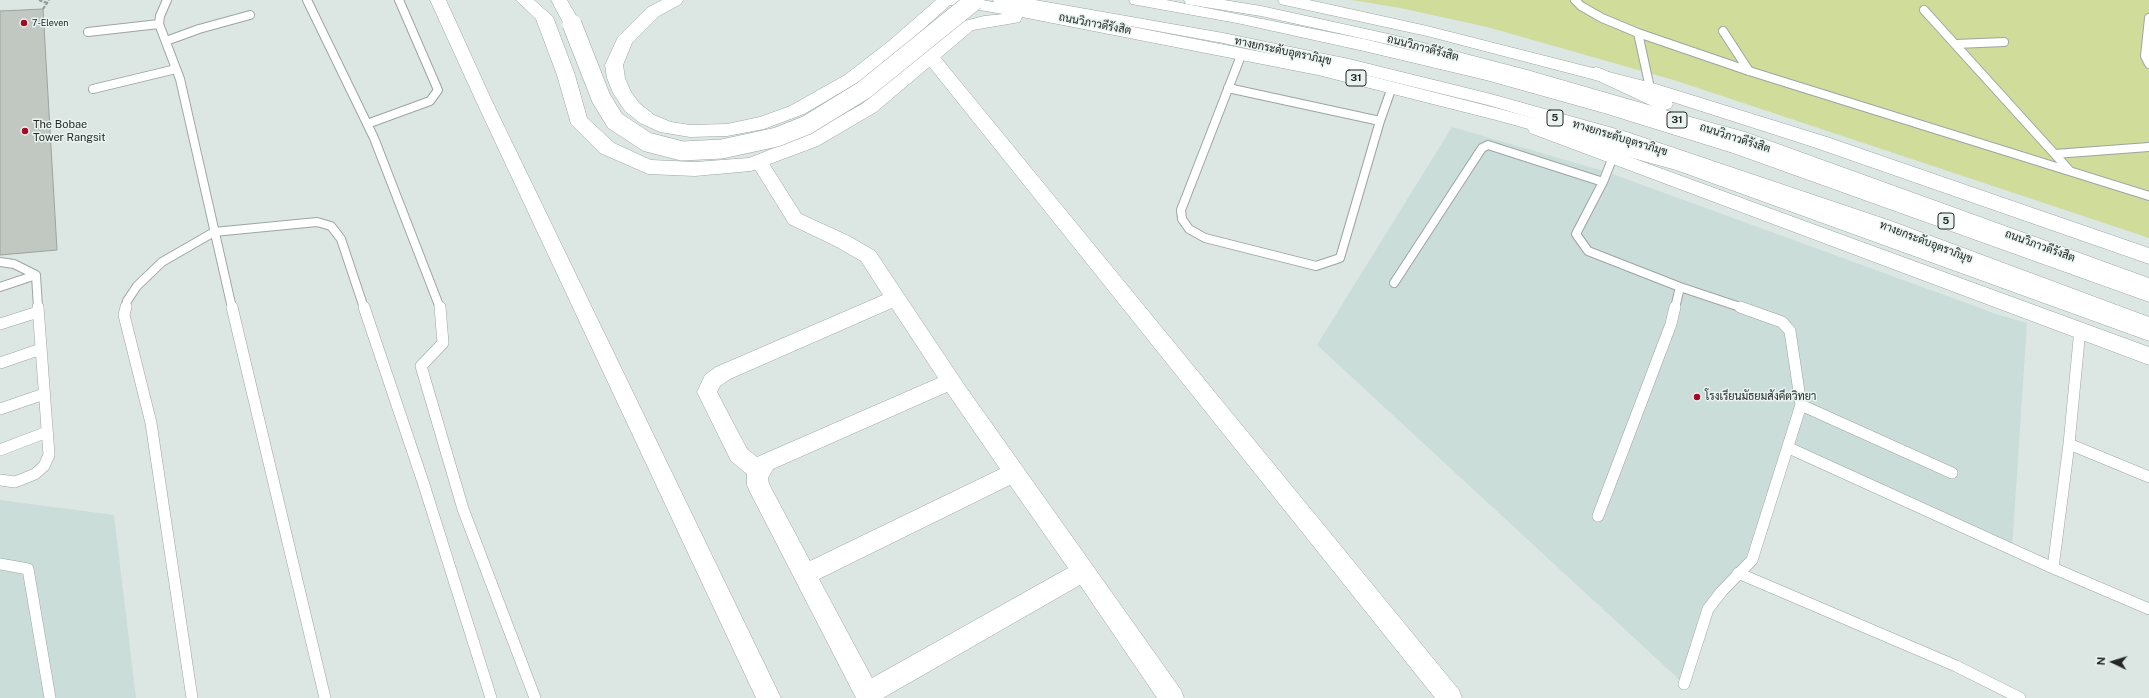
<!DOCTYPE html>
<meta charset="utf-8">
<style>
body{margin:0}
#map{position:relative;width:2149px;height:698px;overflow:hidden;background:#dce7e4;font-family:"Public Sans",sans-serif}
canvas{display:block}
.north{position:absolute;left:2093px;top:642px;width:40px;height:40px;-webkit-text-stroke:3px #e9f4f1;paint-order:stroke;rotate:274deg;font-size:11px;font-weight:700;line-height:16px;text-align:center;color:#232726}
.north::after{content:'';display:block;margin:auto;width:14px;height:18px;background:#232726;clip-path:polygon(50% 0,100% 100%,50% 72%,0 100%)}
</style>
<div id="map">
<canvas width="2149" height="698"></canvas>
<div class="north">N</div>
</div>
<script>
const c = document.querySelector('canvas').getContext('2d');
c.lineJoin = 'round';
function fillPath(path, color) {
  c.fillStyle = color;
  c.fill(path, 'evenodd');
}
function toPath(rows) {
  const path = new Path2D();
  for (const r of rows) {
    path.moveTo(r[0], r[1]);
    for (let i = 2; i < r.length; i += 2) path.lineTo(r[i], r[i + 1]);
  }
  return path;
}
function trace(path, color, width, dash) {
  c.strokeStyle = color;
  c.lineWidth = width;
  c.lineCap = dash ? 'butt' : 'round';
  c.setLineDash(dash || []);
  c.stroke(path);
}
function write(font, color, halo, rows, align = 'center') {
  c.font = font + ' "Public Sans",Sarabun,sans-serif';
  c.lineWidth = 3;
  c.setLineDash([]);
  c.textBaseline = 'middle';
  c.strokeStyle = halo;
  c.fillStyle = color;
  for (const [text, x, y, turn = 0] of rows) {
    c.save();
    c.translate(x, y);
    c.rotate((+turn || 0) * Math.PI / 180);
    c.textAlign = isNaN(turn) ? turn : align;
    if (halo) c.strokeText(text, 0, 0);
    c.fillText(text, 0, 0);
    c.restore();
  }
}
fillPath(toPath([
 [1452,127,1607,172,1999,315,2027,323,2012,550,1789,448,1752,560,1708,609,1684,684,1317,345],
 [0,500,114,515,136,698,0,698]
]), '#caddd9');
fillPath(toPath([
 [1352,0,2149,0,2149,238,1677,81,1487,27,1400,8]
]), '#cfdc9a');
const building = toPath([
 [43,9,57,250,0,255,0,11,43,9]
]);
fillPath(building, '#c1c8c2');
trace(building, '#9ca39d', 1);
const serviceFar1 = toPath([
 [167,0,160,16,159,24,180,79,232,308],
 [307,0,374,138,440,308],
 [1575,0,1581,6,1602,18,1638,33,1650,88],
 [1924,10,2070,171],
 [2149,18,2145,56,2149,64],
 [1723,31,1749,71],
 [88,32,159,24],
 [1638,33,1749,71,2149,196],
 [166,41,199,29,250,15],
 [1956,44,2004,42],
 [1242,53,1181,210,1182,219,1189,229,1205,238,1316,266,1340,258,1380,121,1392,87],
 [1228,88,1380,121],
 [93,89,176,69],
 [367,124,430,101,438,90,399,0],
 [2055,154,2149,147],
 [1613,157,1603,182,1576,234,1588,251,1680,287,1675,308],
 [0,262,14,264,36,275,38,308],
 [1394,283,1482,148,1488,145,1603,182],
 [0,287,36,275],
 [1680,287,1743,308],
 [125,308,127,301,137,286,162,262,214,232,317,222,331,226,341,239,364,308]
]);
const service = toPath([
 [126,307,124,315,151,423,192,698],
 [232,307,325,698],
 [364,307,424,485,491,698],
 [440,307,443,343,421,366,463,509,535,698],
 [0,324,38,312],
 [0,363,41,349],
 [1801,405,1952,473],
 [0,409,44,394],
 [2069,444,2149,477],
 [1789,448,2053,568,2149,609],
 [0,450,47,432],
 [0,480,15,482,35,474,44,466,49,455,38,307],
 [1598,516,1671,324,1675,307],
 [0,564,28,569,50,698],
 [2053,568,2069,444,2080,329],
 [1738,573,1956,666,2020,698],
 [1684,684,1708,609,1722,591,1752,560,1801,405,1790,331,1782,322,1740,307]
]);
const minor = toPath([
 [430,0,446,0,492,101,781,698,756,698,476,101,430,0],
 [930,51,936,52,1459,690,1462,698,1435,698,924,60,922,56,924,52,930,51],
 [759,155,765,157,801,214,849,236,875,251,963,383,1181,690,1184,698,1157,698,1080,585,883,698,856,698,750,492,747,485,747,474,731,461,697,392,705,375,716,367,883,295,861,261,835,246,789,224,750,161,753,157,759,155],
 [892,308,938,378,757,457,747,449,717,392,720,386,730,379,892,308],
 [947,392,1000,469,810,561,769,484,768,478,773,469,947,392],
 [1010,485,1068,568,872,678,819,579,1010,485]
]);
const secondary = toPath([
 [1278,0,1309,0,1427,26,1656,84,1827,137,2149,248,2149,264,1813,147,1645,93,1427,36,1280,4,1278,0],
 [1537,123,2149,347,2149,365,1530,133,1528,129,1530,125,1537,123]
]);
const trunk = toPath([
 [516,0,534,0,553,17,575,75,587,118,614,143,651,160,695,162,749,158,804,136,862,104,961,22,984,16,1003,14,950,5,901,49,857,83,804,114,764,129,727,136,690,137,660,132,640,123,625,111,613,93,607,78,605,65,618,37,647,8,662,0,683,0,681,4,659,16,632,43,623,65,625,78,631,92,639,103,654,115,671,122,690,125,727,124,760,117,790,106,845,75,889,41,936,0,981,0,1061,13,1318,63,1496,108,1689,160,2149,324,2149,341,1676,170,1496,120,1318,75,1022,17,1020,22,973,30,876,112,818,146,751,171,695,176,648,174,600,153,571,124,557,75,536,19,516,0],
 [551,0,567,0,581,24,578,28,572,29,566,28,551,0],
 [1184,0,1224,0,1261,6,1393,35,1527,70,1652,106,1590,77,1587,73,1590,69,1596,67,1602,69,1671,100,1673,104,1671,108,1665,110,1745,132,2149,278,2149,294,1731,142,1515,78,1392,45,1261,16,1192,5,1186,4,1184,0]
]);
const motorway = toPath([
 [993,0,1035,0,1223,33,1349,59,1491,94,1627,132,1891,221,2149,317,2149,334,1877,231,1733,181,1613,142,1488,105,1349,71,1223,43,1092,19,1001,5,995,4,993,0],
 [1129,0,1166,0,1364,39,1488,69,1618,105,1747,143,2149,286,2149,302,1733,153,1604,113,1486,80,1364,51,1237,23,1137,5,1131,4,1129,0]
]);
trace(serviceFar1, '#9ba5a2', 10);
trace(service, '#9ba5a2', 12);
trace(minor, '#9ba5a2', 1);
trace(secondary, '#9ba5a2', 1);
trace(trunk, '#9ba5a2', 1);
trace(motorway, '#9ba5a2', 1);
trace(toPath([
 [39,0,47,3],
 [43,9,49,0]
]), '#929a98', 2, [3.5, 1.5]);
trace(serviceFar1, '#fff', 8);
trace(service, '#fff', 11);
fillPath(minor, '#fff');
fillPath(secondary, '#fff');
fillPath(trunk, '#fff');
fillPath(motorway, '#fff');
const trunkBridge = toPath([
 [572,24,601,98,615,121,647,142,682,151,722,149,777,137,807,125,864,90,975,0]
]);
trace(trunkBridge, '#9ba5a2', 20, []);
trace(trunkBridge, '#fff', 19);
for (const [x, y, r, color] of [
 [24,23,4,"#a50a22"],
 [25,131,4,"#a50a22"],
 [1697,397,4,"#a50a22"]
]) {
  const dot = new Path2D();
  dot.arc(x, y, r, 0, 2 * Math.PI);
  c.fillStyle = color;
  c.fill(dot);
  trace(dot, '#e9f4f1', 1.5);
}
write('9px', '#232726', '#e9f4f1', [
 ["7-Eleven",32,23]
], 'left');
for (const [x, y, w] of [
 [1356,78,20],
 [1555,118,16],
 [1677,120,20],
 [1946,221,16]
]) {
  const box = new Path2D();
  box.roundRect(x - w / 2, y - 8, w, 16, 3);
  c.fillStyle = '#e9f4f1';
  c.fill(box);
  trace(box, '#232726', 1);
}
write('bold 10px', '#232726', null, [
 ["31",1356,78],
 ["5",1555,118],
 ["31",1677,120],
 ["5",1946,221]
]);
write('11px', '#232726', '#e9f4f1', [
 ["ถนนวิภาวดีรังสิต",1095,24,11],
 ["ถนนวิภาวดีรังสิต",1423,48,15],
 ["ทางยกระดับอุตราภิมุข",1283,51,12],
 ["ทางยกระดับอุตราภิมุข",1620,138,17],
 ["ถนนวิภาวดีรังสิต",1735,138,18],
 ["ทางยกระดับอุตราภิมุข",1926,242,21],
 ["ถนนวิภาวดีรังสิต",2040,246,20]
]);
write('11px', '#232726', '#e9f4f1', [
 ["The Bobae",33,125],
 ["Tower Rangsit",33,138],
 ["โรงเรียนมัธยมสังคีตวิทยา",1705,397]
], 'left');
</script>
